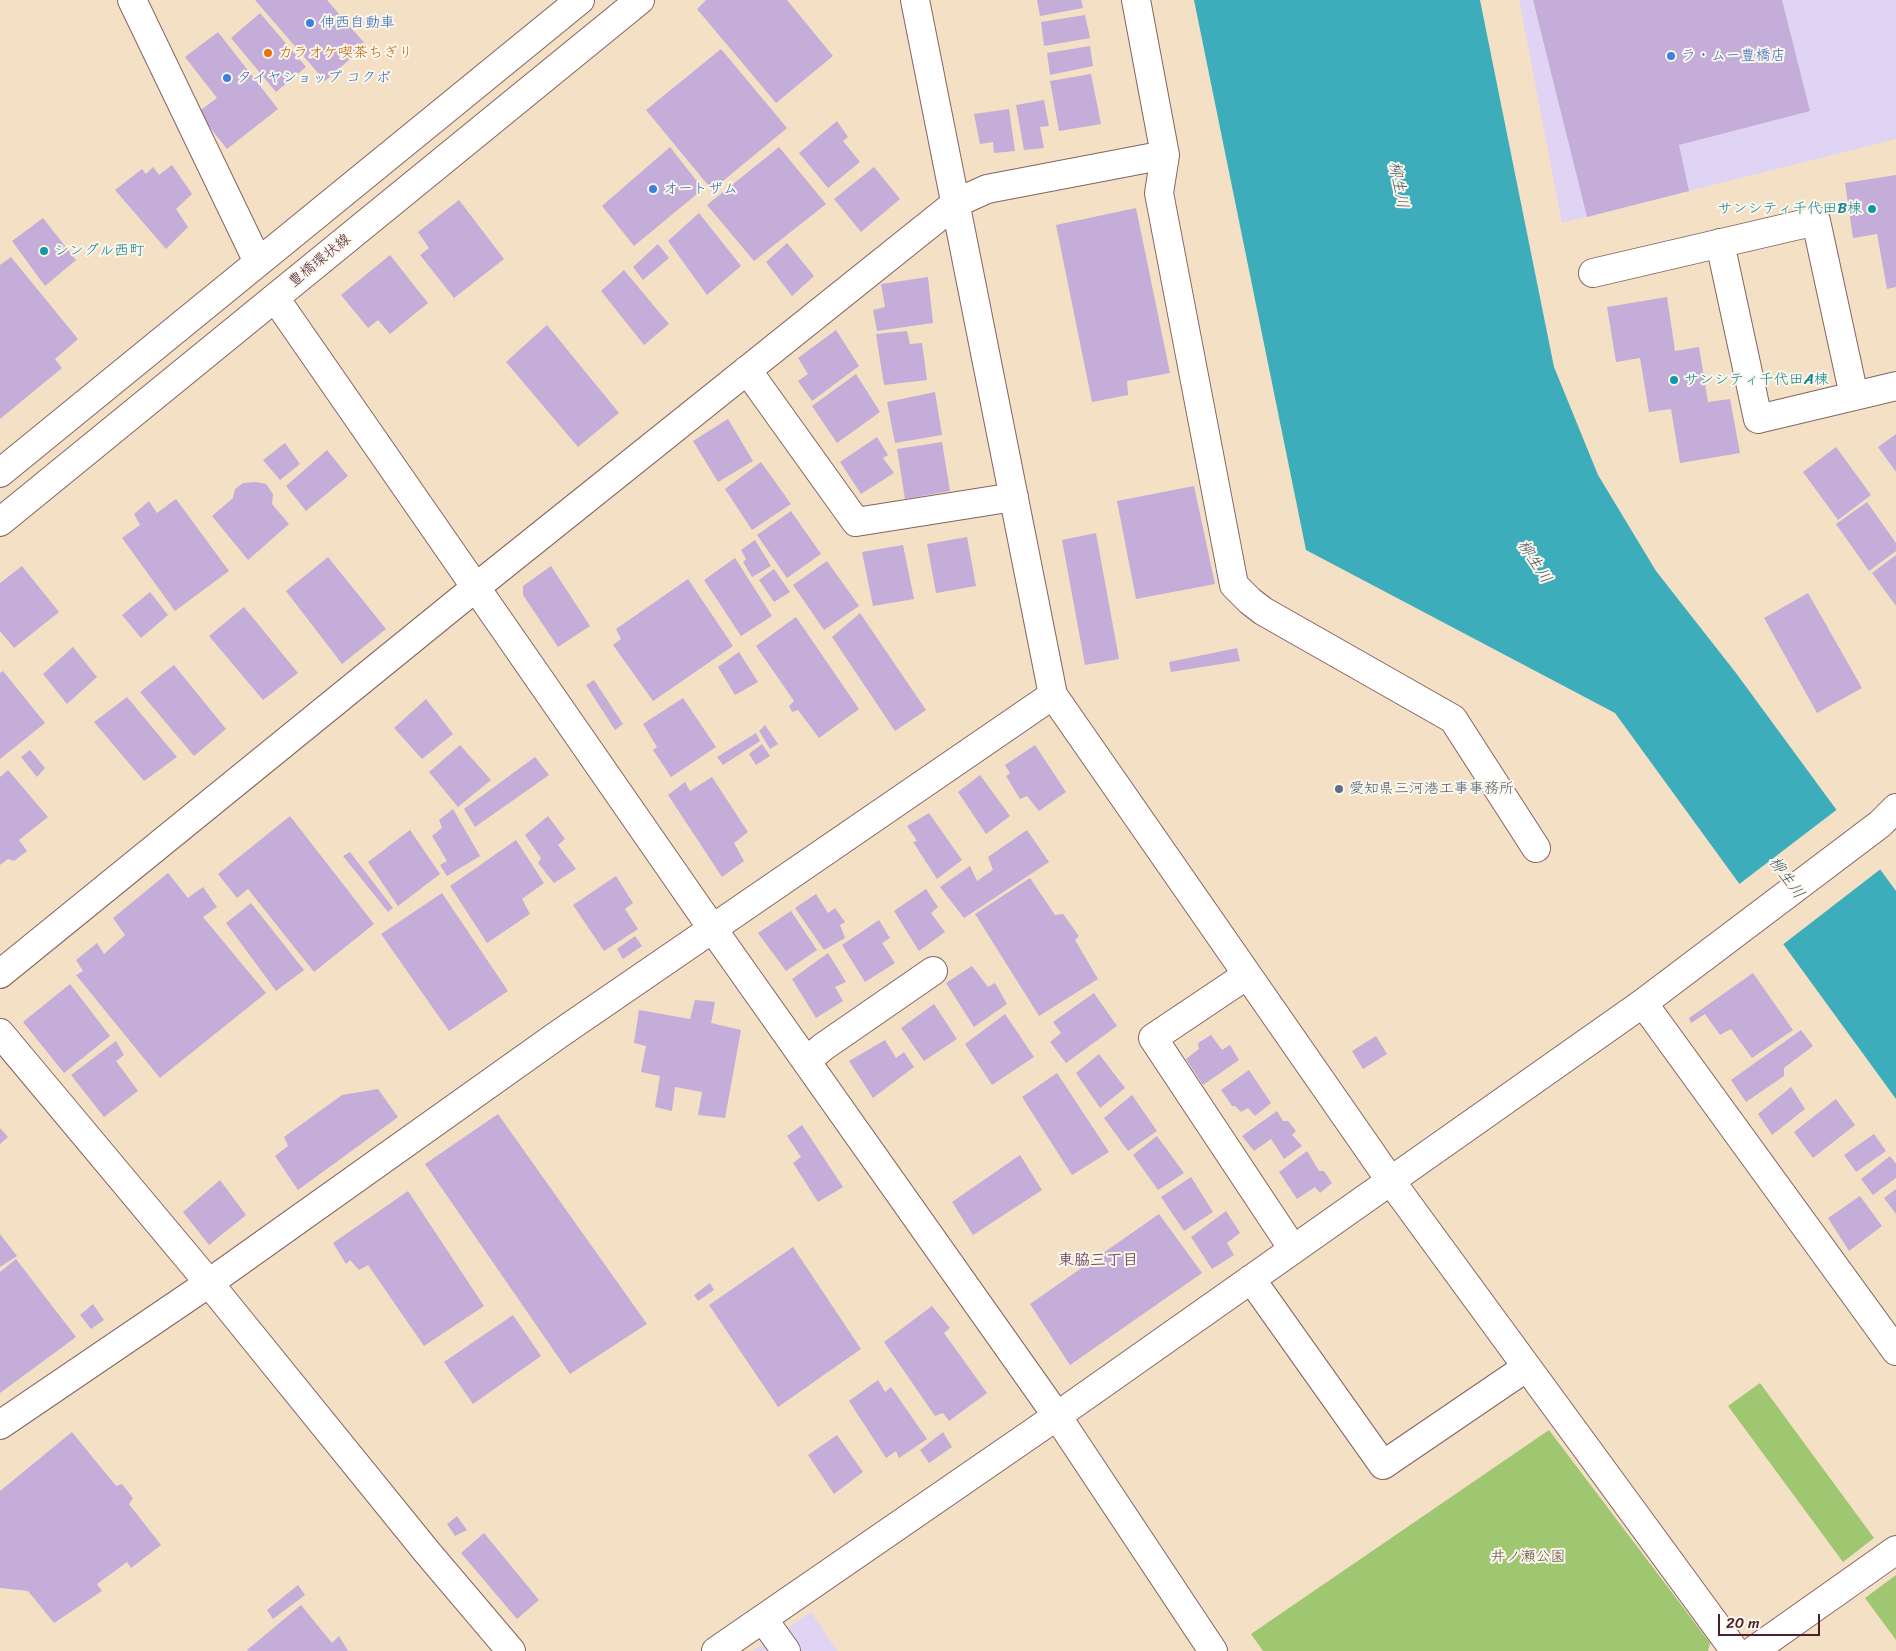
<!DOCTYPE html>
<meta charset="utf-8">
<style>
body{margin:0}
#map{position:relative;width:1896px;height:1651px;overflow:hidden;background:#f4e0c4;font-family:Sriracha,sans-serif}
canvas{display:block}
.scale{position:absolute;left:1718px;top:1614px;width:102px;height:22px;box-sizing:border-box;border:2px solid #4a1f2b;border-top:0;padding-left:6px;font-size:15px;line-height:18px;white-space:nowrap;color:#4a1f2b;-webkit-text-stroke:4px #fbf7ec;paint-order:stroke}
</style>
<div id="map">
<canvas width="1896" height="1651"></canvas>
<div class="scale">20 m</div>
</div>
<script>
const c = document.querySelector('canvas').getContext('2d');
c.lineJoin = 'round';
function fillPath(path, color) {
  c.fillStyle = color;
  c.fill(path, 'evenodd');
}
function toPath(rows) {
  const path = new Path2D();
  for (const r of rows) {
    path.moveTo(r[0], r[1]);
    for (let i = 2; i < r.length; i += 2) path.lineTo(r[i], r[i + 1]);
  }
  return path;
}
function trace(path, color, width, dash) {
  c.strokeStyle = color;
  c.lineWidth = width;
  c.lineCap = dash ? 'butt' : 'round';
  c.setLineDash(dash || []);
  c.stroke(path);
}
function write(font, color, halo, rows, align = 'center') {
  c.font = font + ' Sriracha,"Klee One",sans-serif';
  c.lineWidth = 4;
  c.setLineDash([]);
  c.textBaseline = 'middle';
  c.strokeStyle = halo;
  c.fillStyle = color;
  for (const [text, x, y, turn = 0] of rows) {
    c.save();
    c.translate(x, y);
    c.rotate((+turn || 0) * Math.PI / 180);
    c.textAlign = isNaN(turn) ? turn : align;
    if (halo) c.strokeText(text, 0, 0);
    c.fillText(text, 0, 0);
    c.restore();
  }
}
fillPath(toPath([
 [1519,0,1896,0,1896,139,1562,223],
 [811,1612,837,1651,753,1651]
]), '#e0d4f4');
fillPath(toPath([
 [1760,1383,1874,1538,1843,1562,1728,1406],
 [1549,1430,1710,1643,1708,1651,1263,1651,1251,1634],
 [1896,1575,1896,1640,1865,1598]
]), '#9fc772');
fillPath(toPath([
 [1194,0,1480,0,1554,367,1598,475,1656,571,1736,673,1896,891,1896,1099,1615,713,1306,550]
]), '#3dacbb');
fillPath(toPath([
 [1839,808,1882,868,1781,946,1738,885]
]), '#f4e0c4');
fillPath(toPath([
 [255,0,327,0,366,45,325,81],
 [706,0,787,0,833,56,776,103,697,9],
 [1037,0,1081,0,1083,8,1040,16],
 [1533,0,1782,0,1810,111,1679,145,1689,191,1587,217],
 [260,13,306,67,276,92,231,38],
 [1085,15,1090,38,1044,46,1041,22],
 [218,32,278,109,227,149,198,112,217,98,185,57],
 [1090,46,1093,66,1050,75,1047,53],
 [721,49,787,128,712,190,646,110],
 [1091,74,1101,124,1059,131,1050,81],
 [1044,100,1049,126,1040,127,1044,148,1024,150,1016,105],
 [1009,109,1015,151,994,153,993,142,980,144,974,114],
 [837,121,848,137,843,141,860,162,828,188,799,153],
 [670,147,703,189,634,246,602,206],
 [779,147,826,204,754,261,707,205],
 [172,165,192,194,176,209,188,227,166,249,115,190,142,169,146,174,153,167,159,175],
 [874,167,900,199,861,232,834,199],
 [1896,175,1896,287,1887,289,1877,234,1853,238,1845,183],
 [459,200,504,259,454,298,420,255,429,248,418,232],
 [1136,208,1170,373,1127,381,1128,395,1092,402,1056,225],
 [699,213,741,266,707,295,668,241],
 [43,218,76,260,45,286,12,241],
 [787,243,814,276,792,296,766,262],
 [658,244,669,258,643,280,633,267],
 [390,255,428,303,390,334,378,320,368,328,341,295],
 [11,257,78,339,55,359,62,368,0,419,0,265],
 [624,270,669,324,644,345,601,291],
 [928,277,933,323,877,331,873,310,885,307,881,284],
 [1667,297,1675,351,1699,347,1708,402,1730,399,1740,453,1680,463,1671,409,1649,412,1640,358,1616,362,1607,307],
 [547,325,619,413,578,447,506,362],
 [836,330,859,366,812,401,798,381,808,374,798,358],
 [907,331,910,344,922,343,927,380,884,385,876,334],
 [856,374,880,412,837,443,812,406],
 [935,392,942,435,895,443,887,402],
 [728,419,753,461,718,482,693,441],
 [1896,434,1896,472,1878,447],
 [877,437,888,455,883,458,894,473,861,494,840,462],
 [942,442,950,491,905,499,897,449],
 [285,443,300,464,280,480,263,460],
 [1836,447,1871,495,1838,520,1803,472],
 [327,450,348,476,306,511,286,486],
 [761,462,791,504,752,530,725,489],
 [256,482,266,484,273,494,272,504,289,524,248,560,212,516,233,498,235,489,243,483],
 [1194,486,1215,584,1136,599,1117,501],
 [176,499,229,571,175,611,122,538,140,525,134,514,149,501,157,513],
 [1867,502,1896,543,1896,551,1869,571,1836,524],
 [791,511,821,554,787,578,757,535],
 [1096,533,1119,659,1085,665,1062,540],
 [967,537,976,586,936,593,927,544],
 [755,540,771,566,752,577,743,562,746,559,741,550],
 [903,545,914,599,873,606,862,552],
 [1896,555,1896,606,1872,573],
 [328,557,386,629,342,664,286,591],
 [735,558,772,616,741,636,704,580],
 [827,561,859,606,824,630,793,585],
 [22,566,59,612,14,648,0,631,0,583],
 [551,566,590,626,558,647,523,595,523,586],
 [774,569,790,592,774,602,759,580],
 [688,579,733,646,653,701,613,645,621,639,616,629],
 [150,592,168,615,141,638,122,615],
 [1808,593,1862,688,1817,713,1764,618],
 [244,607,298,673,263,700,209,636],
 [860,613,926,710,895,731,832,637],
 [796,617,859,709,819,738,798,710,792,712,789,706,794,701,756,646],
 [73,647,97,677,67,704,43,674],
 [1237,648,1240,661,1171,672,1169,662],
 [739,652,758,682,735,695,718,667],
 [174,665,226,729,194,756,140,692],
 [3,671,45,723,0,759,0,673],
 [594,680,623,724,615,730,586,685],
 [127,697,177,757,144,781,94,722],
 [683,698,716,747,671,777,653,750,657,747,643,724],
 [426,699,453,734,422,759,394,728],
 [765,725,778,744,770,749,759,731],
 [756,733,760,741,723,765,717,757],
 [762,744,770,756,756,765,749,754],
 [460,745,491,780,458,807,429,772],
 [1035,745,1066,792,1039,811,1027,796,1020,799,1006,776,1010,773,1005,765],
 [30,750,45,768,37,777,21,757],
 [535,757,549,775,475,827,464,809],
 [8,770,48,817,19,840,27,851,14,861,8,859,0,865,0,777],
 [980,775,1010,816,986,834,958,792],
 [712,777,748,832,734,843,744,861,722,877,668,795,685,782,690,791],
 [453,809,480,856,447,876,440,865,447,861,432,836,442,828,439,820],
 [929,813,962,860,937,879,913,842,917,841,907,826],
 [290,816,374,924,314,972,248,889,237,898,218,874],
 [548,816,565,839,558,845,576,869,554,883,538,863,541,858,525,835],
 [410,830,440,874,398,906,368,862],
 [1027,830,1049,862,964,918,940,887,970,866,977,881,993,870,988,857],
 [516,840,544,883,522,899,530,914,487,943,450,886],
 [350,852,393,908,388,912,343,856],
 [168,873,188,898,203,887,217,907,203,917,266,993,160,1078,76,975,83,971,76,960,97,943,104,954,125,935,113,918],
 [616,876,633,903,625,909,638,929,604,951,573,905],
 [1030,878,1055,915,1063,914,1079,936,1075,940,1098,979,1039,1016,975,914],
 [926,889,938,907,931,913,945,932,919,951,894,911],
 [442,893,508,991,449,1031,381,934],
 [816,894,828,913,835,908,845,922,840,925,845,938,824,950,795,908],
 [251,903,304,970,276,991,226,923],
 [791,911,817,950,786,971,758,933],
 [879,920,890,938,882,943,895,963,865,982,842,945],
 [635,936,642,946,623,959,617,949],
 [828,953,846,982,835,987,843,1001,816,1018,792,979],
 [972,966,988,987,995,983,1007,1004,974,1027,946,983],
 [1753,973,1793,1030,1752,1058,1731,1029,1720,1035,1705,1014,1691,1023,1689,1018],
 [70,984,110,1036,64,1073,23,1022],
 [1094,993,1117,1026,1066,1063,1050,1042,1061,1033,1053,1022],
 [695,1000,715,1002,711,1023,741,1030,725,1118,698,1115,702,1092,675,1087,672,1111,655,1107,660,1076,641,1072,646,1046,634,1043,639,1010,690,1019],
 [934,1004,957,1039,924,1061,901,1028],
 [1005,1014,1034,1057,992,1085,965,1044],
 [1801,1030,1813,1046,1784,1068,1784,1076,1746,1102,1731,1080],
 [1211,1035,1222,1050,1230,1045,1239,1060,1203,1085,1186,1059,1199,1049,1198,1043],
 [1376,1036,1387,1054,1363,1069,1352,1051],
 [885,1040,896,1058,904,1052,914,1067,873,1098,849,1061],
 [116,1041,124,1055,116,1061,138,1091,104,1117,71,1075],
 [1099,1054,1125,1088,1100,1108,1076,1073],
 [1249,1070,1271,1103,1255,1116,1248,1108,1241,1112,1235,1106,1232,1106,1221,1090],
 [1057,1073,1109,1152,1072,1175,1022,1097],
 [1791,1087,1805,1109,1772,1135,1758,1114],
 [378,1089,398,1117,298,1190,275,1156,288,1146,284,1137,342,1095],
 [1132,1095,1157,1131,1128,1151,1104,1118],
 [1836,1099,1855,1125,1813,1158,1794,1132],
 [1277,1111,1283,1121,1288,1121,1296,1131,1292,1135,1302,1146,1284,1159,1271,1139,1254,1151,1242,1136],
 [498,1114,647,1324,570,1374,425,1164],
 [802,1125,843,1187,818,1202,793,1163,801,1157,787,1136],
 [0,1128,8,1137,0,1144],
 [1874,1134,1886,1151,1856,1172,1844,1155],
 [1157,1136,1184,1173,1158,1190,1133,1155],
 [1307,1151,1319,1171,1324,1171,1332,1183,1320,1193,1315,1187,1297,1199,1279,1172],
 [1020,1155,1042,1190,973,1235,952,1202],
 [1890,1156,1896,1164,1896,1178,1873,1195,1861,1179],
 [1191,1177,1213,1212,1184,1231,1161,1197],
 [220,1180,246,1215,209,1245,183,1212],
 [1896,1189,1896,1214,1884,1198],
 [408,1191,484,1306,424,1346,368,1265,359,1270,350,1260,346,1264,333,1243],
 [1860,1196,1882,1226,1849,1251,1828,1218],
 [1226,1211,1240,1233,1227,1243,1234,1255,1212,1269,1191,1237],
 [1159,1214,1202,1273,1070,1365,1030,1304],
 [0,1234,17,1256,0,1267],
 [793,1247,861,1349,778,1407,709,1305],
 [16,1259,76,1337,0,1393,0,1272],
 [710,1283,714,1290,698,1301,694,1295],
 [93,1304,104,1320,91,1329,80,1315],
 [932,1306,950,1328,944,1333,987,1393,949,1421,943,1413,935,1416,884,1342],
 [513,1315,541,1356,473,1404,444,1362],
 [878,1380,885,1392,891,1387,927,1439,899,1458,896,1451,886,1458,849,1401],
 [72,1432,116,1486,122,1484,133,1498,129,1504,161,1545,131,1568,127,1562,97,1584,102,1591,54,1623,28,1591,0,1588,0,1491],
 [943,1432,952,1447,929,1463,920,1450],
 [837,1435,863,1472,834,1494,808,1455],
 [457,1516,467,1530,455,1536,447,1524],
 [484,1533,539,1600,517,1619,461,1553],
 [298,1585,305,1595,273,1619,267,1610],
 [301,1605,332,1643,339,1636,348,1651,248,1651,247,1650]
]), '#c4add8');
const minor = toPath([
 [132,0,258,262],
 [915,0,1053,695,1390,1180,1735,1651],
 [1165,155,1159,193,1234,585,1250,601,1263,611,1453,719,1536,848],
 [1720,243,1758,419,1896,386],
 [1593,273,1816,221,1854,396],
 [275,298,712,928,1057,1416,1213,1651],
 [747,370,856,522,1014,497],
 [0,974,475,588,956,203,987,189,1165,155,1136,0],
 [1247,975,1153,1038,1293,1249],
 [1643,1003,1896,1351],
 [0,1033,209,1283,427,1552,511,1651],
 [807,1061,823,1047,933,971],
 [1251,1279,1383,1465,1527,1367],
 [0,1425,209,1283,559,1034,1053,695],
 [763,1619,786,1651],
 [716,1651,1057,1416,1643,1003,1880,824,1896,808],
 [1753,1651,1896,1550]
]);
const major = toPath([
 [0,473,580,0],
 [0,522,640,0]
]);
trace(minor, '#866361', 30);
trace(major, '#866361', 30);
trace(minor, '#fff', 28);
trace(major, '#fff', 28);
for (const [x, y, r, color] of [
 [310,23,5,"#3f7fe0"],
 [268,53,5,"#e8710a"],
 [1671,56,5,"#3f7fe0"],
 [227,78,5,"#3f7fe0"],
 [653,189,5,"#3f7fe0"],
 [1872,209,5,"#0f9aa8"],
 [44,251,5,"#0f9aa8"],
 [1674,380,5,"#0f9aa8"],
 [1339,789,5,"#5c6f8a"]
]) {
  const dot = new Path2D();
  dot.arc(x, y, r, 0, 2 * Math.PI);
  c.fillStyle = color;
  c.fill(dot);
  trace(dot, '#fbf7ec', 2);
}
write('15px', '#366cbe', '#fbf7ec', [
 ["伸西自動車",320,23],
 ["ラ・ムー豊橋店",1681,56],
 ["タイヤショップ コクボ",237,78],
 ["オートザム",663,189]
], 'left');
write('15px', '#c56008', '#fbf7ec', [
 ["カラオケ喫茶ちぎり",278,53]
], 'left');
write('15px', '#0d838f', '#fbf7ec', [
 ["サンシティ千代田B棟",1862,209,"right"],
 ["シングル西町",54,251],
 ["サンシティ千代田A棟",1684,380]
], 'left');
write('15px', '#4a1f2b', '#fbf7ec', [
 ["豊橋環状線",320,261,-39]
]);
write('15px', '#4e5e75', '#fbf7ec', [
 ["愛知県三河港工事事務所",1349,789]
], 'left');
write('15px', '#645140', '#fbf7ec', [
 ["井ノ瀬公園",1528,1557]
]);
write('italic 16px', '#455765', '#fbf7ec', [
 ["柳生川",1398,185,79],
 ["柳生川",1534,562,57],
 ["柳生川",1786,878,54]
]);
write('bold 16px', '#755168', '#fbf7ec', [
 ["東脇三丁目",1098,1261]
]);
</script>
